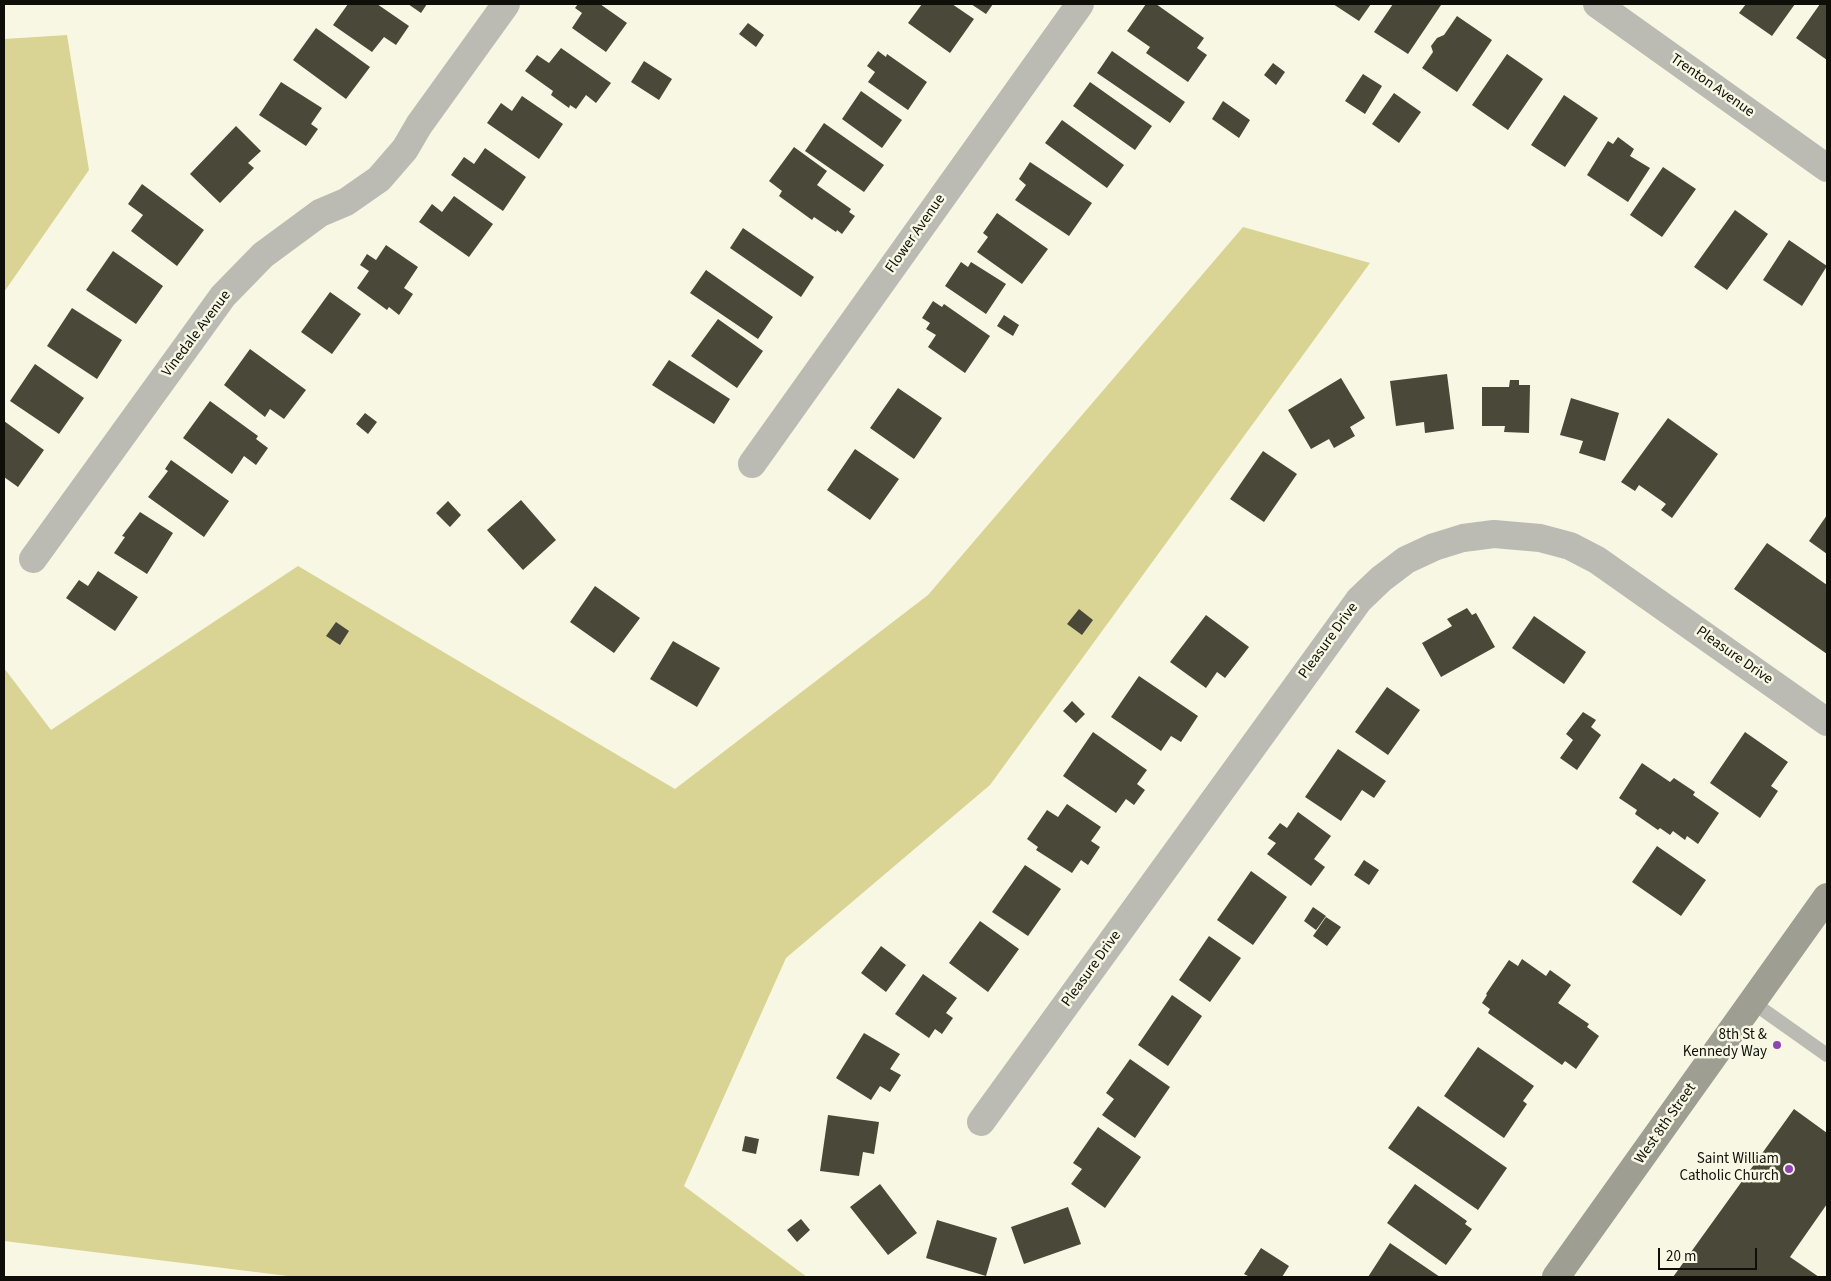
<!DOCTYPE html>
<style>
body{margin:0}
#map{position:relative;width:1831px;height:1281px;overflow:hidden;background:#f8f7e4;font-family:"Source Sans 3",sans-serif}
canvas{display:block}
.frame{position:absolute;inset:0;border:5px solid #0f0e08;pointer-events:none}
.scale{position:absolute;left:1658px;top:1248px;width:99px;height:22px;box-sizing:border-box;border:2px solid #0f0e08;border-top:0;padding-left:6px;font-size:15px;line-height:18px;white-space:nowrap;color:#0f0e08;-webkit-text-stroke:4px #f8f7e4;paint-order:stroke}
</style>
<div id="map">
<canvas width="1831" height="1281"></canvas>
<div class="frame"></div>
<div class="scale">20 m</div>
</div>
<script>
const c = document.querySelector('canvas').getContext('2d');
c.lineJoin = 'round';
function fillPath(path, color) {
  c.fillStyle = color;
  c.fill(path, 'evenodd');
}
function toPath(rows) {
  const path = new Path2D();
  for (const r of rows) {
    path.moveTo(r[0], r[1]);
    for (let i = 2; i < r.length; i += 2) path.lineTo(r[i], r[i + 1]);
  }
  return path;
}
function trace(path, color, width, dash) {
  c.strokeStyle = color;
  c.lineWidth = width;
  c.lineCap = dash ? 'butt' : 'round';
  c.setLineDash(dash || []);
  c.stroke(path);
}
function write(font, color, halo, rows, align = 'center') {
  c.font = font + ' "Source Sans 3",sans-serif';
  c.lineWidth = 5;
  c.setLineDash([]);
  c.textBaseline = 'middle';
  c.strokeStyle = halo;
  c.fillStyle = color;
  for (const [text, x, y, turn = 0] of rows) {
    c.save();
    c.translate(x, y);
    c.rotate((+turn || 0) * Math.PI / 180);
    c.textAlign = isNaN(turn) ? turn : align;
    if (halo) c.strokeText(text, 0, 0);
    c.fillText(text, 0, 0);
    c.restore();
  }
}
fillPath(toPath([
 [67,35,89,170,4,292,4,39],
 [1243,227,1370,263,990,785,786,958,684,1186,807,1277,296,1277,4,1241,4,668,51,730,298,566,675,789,928,595]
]), '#d9d494');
fillPath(toPath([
 [348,4,377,4,409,26,396,45,384,37,372,52,333,25],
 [408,4,427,4,421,13],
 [578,4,600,4,627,23,606,52,572,28,582,13,575,8],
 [922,4,952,4,974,19,950,53,908,23],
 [971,4,993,4,986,14],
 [1146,4,1156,4,1204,38,1197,48,1207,55,1188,82,1146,53,1150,47,1127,31],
 [1333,4,1371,4,1359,21],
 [1393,4,1441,5,1408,54,1374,32],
 [1746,4,1795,4,1772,36,1739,13],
 [1820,4,1827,4,1827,60,1796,38],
 [1457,16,1492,40,1457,92,1422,68,1433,52,1431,46,1437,38,1444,35],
 [748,23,764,35,756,47,739,34],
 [316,28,370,67,346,99,293,60],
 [561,48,611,83,596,103,586,95,576,109,570,105,569,108,551,95,553,91,525,71,537,55,549,63],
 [878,51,886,57,887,54,927,82,908,110,868,82,875,72,867,66],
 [1112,51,1185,102,1170,123,1097,73],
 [1507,54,1543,79,1508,130,1472,105],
 [644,61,672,79,659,100,631,82],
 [1273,63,1285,72,1276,85,1264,75],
 [1363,74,1382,86,1365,114,1345,101],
 [281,82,322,108,311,124,318,129,306,146,259,115],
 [1090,82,1152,126,1135,150,1073,106],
 [861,91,902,120,882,148,842,119],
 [1394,93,1421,112,1399,143,1372,124],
 [1564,95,1598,118,1565,167,1531,145],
 [522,96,563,124,539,159,487,123,501,103,512,111],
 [1223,101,1250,120,1239,138,1212,119],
 [1062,120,1124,165,1107,188,1045,143],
 [824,123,884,165,864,192,805,151],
 [236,126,261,151,248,163,254,168,220,203,190,174],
 [1618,137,1634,149,1630,156,1650,168,1628,202,1587,175,1608,141,1613,144],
 [794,147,827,171,817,185,851,209,849,212,855,216,842,234,837,230,836,232,814,217,812,220,779,196,782,191,769,181],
 [485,148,526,177,503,211,451,175,464,157,474,164],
 [1030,162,1092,203,1069,236,1015,200,1026,185,1019,179],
 [1663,167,1696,189,1662,237,1630,215],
 [142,184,204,230,177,266,131,231,143,215,128,204],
 [454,196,493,224,469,257,419,222,432,204,442,212],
 [1735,210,1768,234,1727,290,1694,267],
 [997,213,1048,249,1022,284,977,252,988,237,983,233],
 [743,228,814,277,801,297,730,248],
 [1789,240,1827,266,1802,306,1763,280],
 [386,245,418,267,404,288,413,294,399,315,389,307,387,310,357,288,369,271,360,265,367,254,376,260],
 [113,251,163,286,136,324,86,290],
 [961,262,968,267,971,262,1006,284,986,314,945,286],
 [706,270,773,317,758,339,690,293],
 [330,292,361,314,332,354,301,332],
 [933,301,942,307,944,304,990,336,965,373,928,347,936,335,926,329,930,323,922,318],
 [72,308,122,340,97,379,47,346],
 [1004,315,1019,325,1013,336,997,326],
 [718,319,763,351,737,388,691,356],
 [250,349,306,390,284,419,270,409,265,417,224,385],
 [669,360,730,399,714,424,652,385],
 [35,364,84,398,59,434,10,401],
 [1447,374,1454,429,1425,433,1424,422,1396,426,1390,381],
 [1341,378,1365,418,1350,427,1355,436,1334,448,1329,439,1311,449,1288,410],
 [1510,380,1519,380,1519,385,1530,385,1529,433,1504,432,1505,426,1482,426,1482,387,1509,387],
 [898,388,942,418,914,459,870,428],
 [1571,398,1619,413,1605,461,1579,453,1583,441,1560,435],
 [210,401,258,436,256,439,268,448,256,465,244,456,232,474,183,438],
 [365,413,377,422,368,434,356,424],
 [1668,418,1718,454,1672,518,1661,510,1666,504,1639,485,1635,491,1621,482],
 [4,421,44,450,18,487,4,477],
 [855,449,899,479,870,520,827,490],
 [1263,451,1297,474,1264,522,1230,499],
 [171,460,229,501,204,537,148,497,168,471,165,469],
 [521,500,556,540,523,570,487,530],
 [448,501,461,515,450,527,436,513],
 [140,512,173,533,147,574,114,553,125,537,122,536],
 [1827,515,1827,554,1809,541],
 [1767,543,1827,585,1827,654,1734,589],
 [98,571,138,597,115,631,66,598,79,580,88,586],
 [595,586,640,618,614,653,570,622],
 [1467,608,1472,615,1476,613,1495,647,1441,677,1422,643,1452,626,1447,619],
 [1079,609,1093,620,1082,635,1067,624],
 [1206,615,1249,647,1225,678,1217,672,1206,688,1170,662],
 [1534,616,1586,652,1564,684,1512,648],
 [336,622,349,631,340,645,326,636],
 [673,641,720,668,697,707,650,679],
 [1139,676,1198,716,1181,742,1171,736,1161,751,1111,717],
 [1387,687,1420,710,1388,755,1355,732],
 [1072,701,1085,714,1076,723,1063,711],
 [1583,712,1596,720,1591,727,1601,735,1577,770,1560,758,1573,740,1566,734],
 [1093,732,1147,770,1137,784,1145,790,1134,805,1126,799,1116,813,1063,776],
 [1745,732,1788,762,1771,786,1778,791,1760,818,1710,783],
 [1338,749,1386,781,1374,798,1362,790,1341,821,1305,797],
 [1642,763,1670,782,1674,778,1695,792,1693,795,1719,813,1698,844,1687,836,1685,840,1673,831,1670,835,1660,828,1658,830,1635,814,1637,810,1619,798],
 [1067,804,1101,827,1091,841,1100,847,1088,865,1081,860,1072,873,1036,850,1038,847,1027,839,1047,810,1058,817],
 [1298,812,1331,836,1314,859,1325,867,1311,886,1267,854,1276,843,1268,838,1280,823,1287,828],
 [1657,846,1706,880,1681,916,1632,882],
 [1364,860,1379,870,1369,885,1354,875],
 [1025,865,1061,889,1028,936,992,912],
 [1251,871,1287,897,1253,945,1217,920],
 [1313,907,1326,916,1316,930,1304,921],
 [1326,917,1341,927,1327,946,1313,936],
 [980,921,1019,949,988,992,949,963],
 [1209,936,1241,958,1210,1002,1179,980],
 [881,946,906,965,886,992,861,973],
 [1522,959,1546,976,1550,970,1571,985,1558,1003,1589,1024,1587,1027,1599,1036,1576,1069,1565,1061,1562,1065,1488,1013,1490,1009,1482,1003,1487,995,1486,994,1509,960,1518,966],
 [923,974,957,998,946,1013,953,1018,942,1034,935,1029,929,1038,895,1014],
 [1172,995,1202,1016,1168,1066,1138,1045],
 [864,1033,900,1054,890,1069,901,1075,890,1092,880,1086,871,1100,836,1078],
 [1478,1047,1534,1086,1523,1101,1527,1104,1504,1138,1444,1096],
 [1130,1059,1170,1087,1135,1138,1102,1115,1114,1099,1106,1093],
 [1418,1106,1507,1168,1478,1210,1388,1148],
 [1794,1109,1827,1133,1827,1204,1790,1257,1819,1277,1673,1277],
 [828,1115,879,1122,874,1154,863,1152,859,1176,820,1171],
 [1098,1127,1141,1157,1105,1208,1071,1184,1082,1169,1073,1163],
 [745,1136,759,1139,756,1154,742,1151],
 [880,1184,917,1233,888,1255,850,1207],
 [1415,1184,1467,1221,1465,1224,1472,1229,1446,1265,1387,1223],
 [1068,1207,1081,1244,1024,1264,1011,1227],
 [801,1219,810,1230,797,1242,787,1230],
 [937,1220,997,1238,986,1276,926,1258],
 [1390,1243,1440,1277,1368,1277],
 [1261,1248,1289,1266,1282,1277,1250,1277,1244,1274]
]), '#494839');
trace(toPath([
 [1752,1002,1827,1055]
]), '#bbbbb3', 14);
trace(toPath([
 [1597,4,1827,168],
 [752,464,1080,4],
 [33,559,223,296,263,255,320,213,346,202,379,179,405,149,419,125,506,4],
 [981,1122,1359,600,1381,579,1406,560,1434,547,1463,538,1494,534,1540,538,1570,546,1597,560,1827,722]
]), '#bbbbb3', 28);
trace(toPath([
 [1556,1277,1827,897]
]), '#9f9e92', 28);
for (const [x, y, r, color] of [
 [1777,1045,5,"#9043b3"],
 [1789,1169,5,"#9043b3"]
]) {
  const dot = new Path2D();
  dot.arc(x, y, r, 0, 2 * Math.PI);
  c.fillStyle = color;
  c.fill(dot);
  trace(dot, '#f8f7e4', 2);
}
write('15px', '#0f0e08', '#f8f7e4', [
 ["Trenton Avenue",1712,86,35],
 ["Flower Avenue",916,234,-55],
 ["Vinedale Avenue",197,334,-53],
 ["Pleasure Drive",1329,641,-54],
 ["Pleasure Drive",1734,656,35],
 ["Pleasure Drive",1092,969,-54],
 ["West 8th Street",1666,1124,-55]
]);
write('15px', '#0f0e08', '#f8f7e4', [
 ["8th St &",1767,1036],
 ["Kennedy Way",1767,1053],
 ["Saint William",1779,1160],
 ["Catholic Church",1779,1177]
], 'right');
</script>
